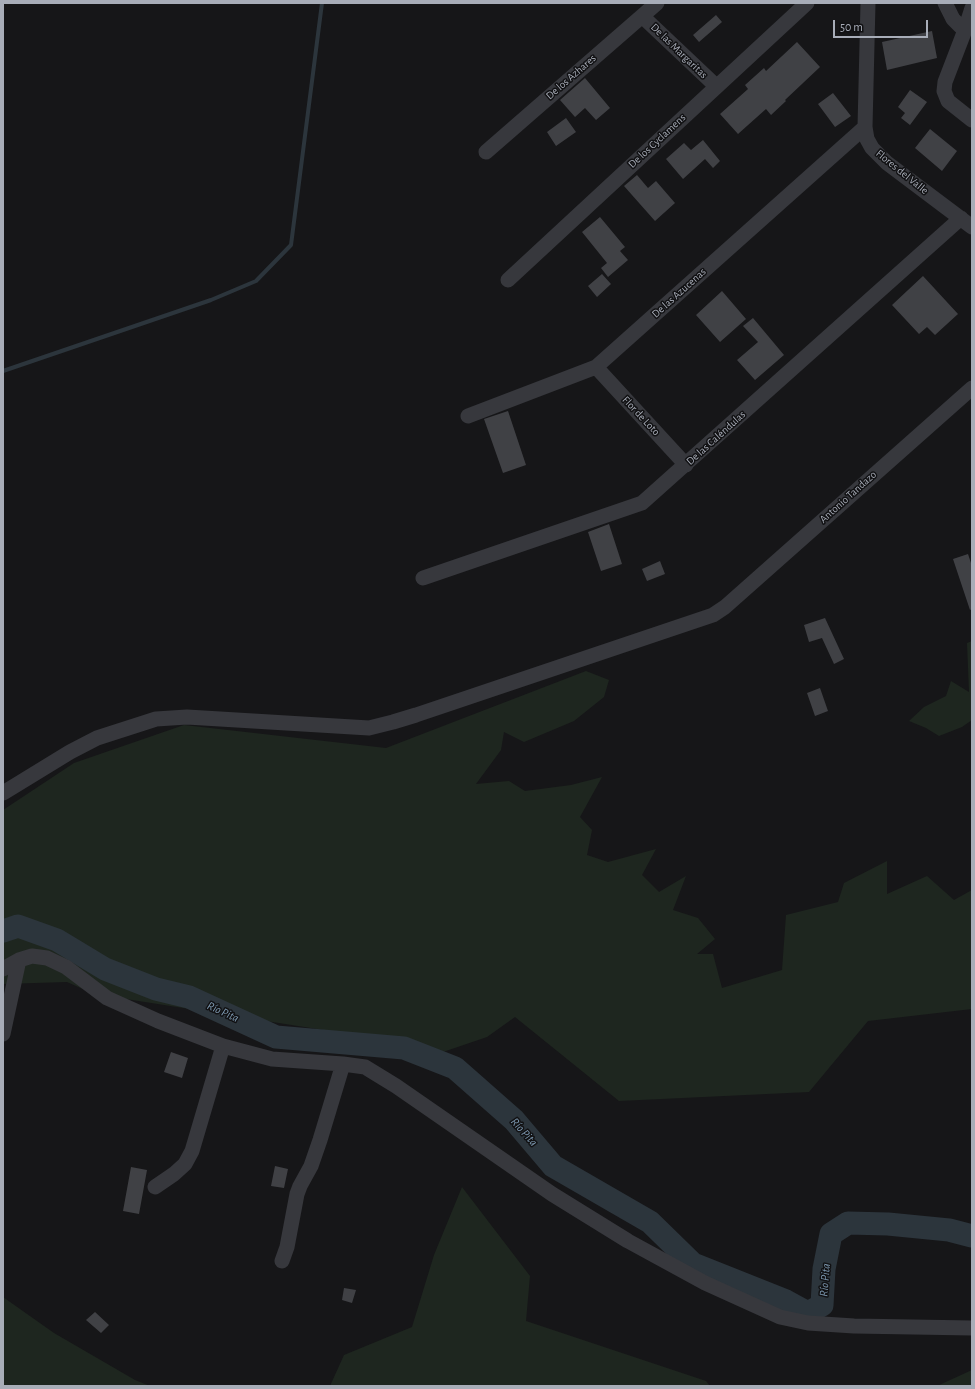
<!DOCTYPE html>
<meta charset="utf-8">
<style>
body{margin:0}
#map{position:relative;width:975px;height:1389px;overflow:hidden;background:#161618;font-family:"Alegreya Sans",sans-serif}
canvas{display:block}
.frame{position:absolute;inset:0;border:4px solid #a8adb8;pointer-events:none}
.scale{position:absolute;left:833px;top:20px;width:95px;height:18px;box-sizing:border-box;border:2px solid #a8adb8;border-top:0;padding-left:5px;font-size:12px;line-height:14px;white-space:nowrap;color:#a8adb8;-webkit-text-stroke:3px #111113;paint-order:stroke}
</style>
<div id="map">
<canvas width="975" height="1389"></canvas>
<div class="frame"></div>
<div class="scale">50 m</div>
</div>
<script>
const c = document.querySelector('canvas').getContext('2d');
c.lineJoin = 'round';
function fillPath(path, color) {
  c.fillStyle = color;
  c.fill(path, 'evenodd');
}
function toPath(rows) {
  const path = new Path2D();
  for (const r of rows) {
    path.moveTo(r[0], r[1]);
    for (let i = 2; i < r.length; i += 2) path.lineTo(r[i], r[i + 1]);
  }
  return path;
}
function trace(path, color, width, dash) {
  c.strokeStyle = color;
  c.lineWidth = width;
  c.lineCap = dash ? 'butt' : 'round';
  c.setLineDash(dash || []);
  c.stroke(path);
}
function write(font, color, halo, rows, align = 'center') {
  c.font = font + ' "Alegreya Sans",sans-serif';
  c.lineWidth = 3;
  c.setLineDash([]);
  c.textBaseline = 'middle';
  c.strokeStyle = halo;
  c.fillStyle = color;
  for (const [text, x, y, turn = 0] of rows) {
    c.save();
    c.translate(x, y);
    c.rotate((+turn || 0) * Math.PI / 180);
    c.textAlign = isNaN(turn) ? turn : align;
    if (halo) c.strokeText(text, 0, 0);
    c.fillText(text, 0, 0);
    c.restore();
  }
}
fillPath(toPath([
 [972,641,972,720,962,727,939,736,926,728,909,721,924,707,946,696,951,681,969,692,967,643],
 [586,671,609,680,604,697,574,721,524,742,504,732,501,750,476,784,509,781,525,791,571,785,602,777,580,817,592,830,587,855,608,862,656,849,642,875,659,892,686,876,673,910,698,918,715,939,697,954,713,954,722,988,782,970,786,915,838,902,844,883,887,861,887,894,927,876,954,900,972,890,972,1009,868,1021,809,1092,619,1101,515,1017,487,1037,443,1052,400,1042,94,994,67,982,3,984,3,810,74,763,184,725,386,748],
 [462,1187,530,1276,526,1321,706,1381,710,1386,330,1386,344,1355,412,1327,434,1255],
 [3,1297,54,1333,135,1380,150,1386,3,1386],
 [972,1370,972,1386,937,1386]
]), '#1e261f');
trace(toPath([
 [3,371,211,300,256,281,291,245,322,3]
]), '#2c353c', 4);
trace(toPath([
 [3,931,18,926,57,940,105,969,156,989,189,997,276,1037,404,1048,455,1068,514,1120,553,1166,650,1222,693,1264,786,1301,808,1313,822,1305,824,1269,831,1234,848,1223,888,1224,949,1230,972,1236]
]), '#2c353c', 23);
fillPath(toPath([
 [716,15,722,22,699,42,693,35],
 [932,31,937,58,887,70,882,42],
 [797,42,820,67,785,100,786,101,771,115,766,109,738,134,720,114,748,89,745,85,764,68,766,71],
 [585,78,610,108,596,120,585,108,575,117,560,100],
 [910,90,927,102,910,125,901,118,905,113,898,107],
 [833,93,851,116,835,127,818,104],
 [566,118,576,132,556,146,547,132],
 [930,129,957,151,942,171,915,148],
 [703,140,720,161,713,168,705,159,683,179,666,159,684,143,691,150],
 [637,175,648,188,656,181,675,203,655,221,624,186],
 [600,217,625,247,620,251,628,260,608,277,601,268,607,263,582,232],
 [602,274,611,284,597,297,588,286],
 [923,276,958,314,935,335,927,327,919,334,892,305],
 [722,291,746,319,720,342,696,315],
 [753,318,784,355,755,380,737,360,758,342,743,326],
 [508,411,526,465,503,473,484,419],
 [609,524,622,564,601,571,588,532],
 [968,554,972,566,972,609,970,610,953,559],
 [660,561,665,574,647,581,642,569],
 [825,618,844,659,834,664,822,638,809,642,804,625],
 [820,688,828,711,815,716,807,693],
 [171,1052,188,1058,182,1078,164,1072],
 [275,1166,288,1169,284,1188,271,1186],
 [131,1167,147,1170,139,1214,123,1211],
 [344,1288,356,1290,352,1303,342,1300],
 [95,1312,109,1325,101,1333,86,1320]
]), '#404145');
trace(toPath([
 [868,3,865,127,867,139,872,148,887,163,972,227],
 [945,3,953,19,960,26,965,30,972,24],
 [972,8,965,30,945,82,944,91,948,101,972,120],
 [642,16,716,86],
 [486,152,657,3],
 [508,280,807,3],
 [596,367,686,465],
 [468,416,596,367,865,127],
 [423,578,642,503,961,218],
 [3,793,70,752,97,738,156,719,187,717,369,728,393,722,416,715,713,615,725,607,972,388],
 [3,969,19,960,32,956,47,958,66,967,107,998,158,1021,223,1046,272,1059,343,1064,365,1067,396,1086,552,1194,628,1241,705,1283,780,1317,808,1323,854,1326,972,1328],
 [3,1034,19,960],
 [155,1187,174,1174,185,1164,192,1151,223,1046],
 [282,1261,287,1247,297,1194,300,1186,311,1166,320,1140,343,1064]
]), '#37383d', 15);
write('11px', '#a8adb8', '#111113', [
 ["De las Margaritas",679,51,44],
 ["De los Azhares",571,77,-41],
 ["De los Cyclamens",657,141,-43],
 ["Flores del Valle",902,172,39],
 ["De las Azucenas",679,293,-42],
 ["Flor de Loto",641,416,47],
 ["De las Caléndulas",716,438,-42],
 ["Antonio Tandazo",848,497,-42]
]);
write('italic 12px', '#7f9bb3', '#111113', [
 ["Río Pita",223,1012,25],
 ["Río Pita",524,1132,48],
 ["Río Pita",825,1280,-85]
]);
</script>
